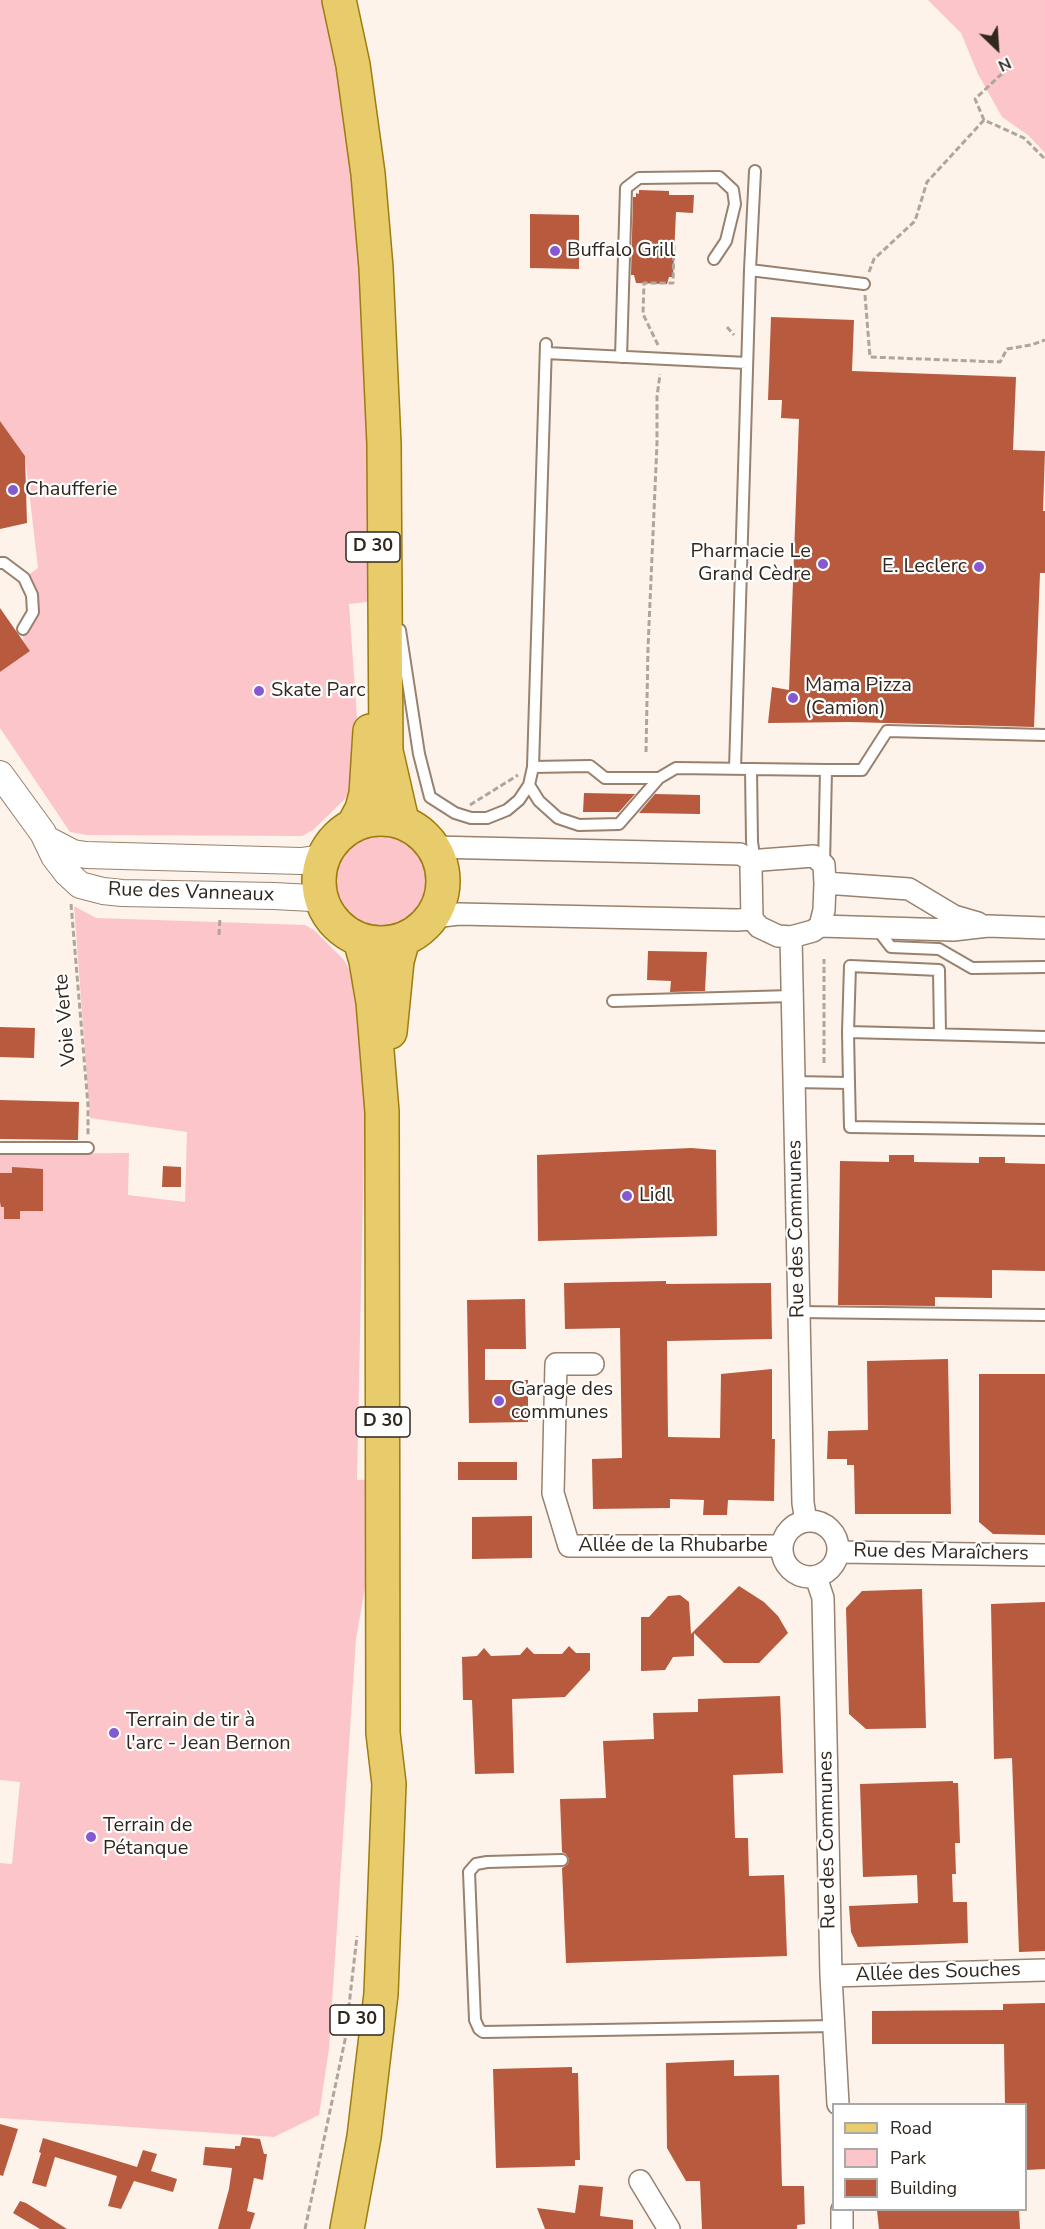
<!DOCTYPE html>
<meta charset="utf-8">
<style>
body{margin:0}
#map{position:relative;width:1045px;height:2229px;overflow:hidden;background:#fdf3ea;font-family:"Nunito Sans",sans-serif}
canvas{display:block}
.legend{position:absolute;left:832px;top:2103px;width:195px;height:108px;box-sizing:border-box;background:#fff;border:2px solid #aca9a5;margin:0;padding:8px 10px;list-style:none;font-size:18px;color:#30271f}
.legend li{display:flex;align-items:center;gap:12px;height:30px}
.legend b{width:30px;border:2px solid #aca9a5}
.north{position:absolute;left:967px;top:18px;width:60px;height:60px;-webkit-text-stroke:4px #fff;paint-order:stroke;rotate:155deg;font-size:16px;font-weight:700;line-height:24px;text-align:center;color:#30271f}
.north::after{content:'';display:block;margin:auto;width:21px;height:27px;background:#30271f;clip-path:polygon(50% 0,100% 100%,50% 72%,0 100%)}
</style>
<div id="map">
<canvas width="1045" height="2229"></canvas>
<ul class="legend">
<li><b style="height:8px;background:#e8cb6a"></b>Road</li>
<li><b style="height:16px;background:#fcc5ca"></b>Park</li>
<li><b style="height:16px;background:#b75a3d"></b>Building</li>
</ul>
<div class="north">N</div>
</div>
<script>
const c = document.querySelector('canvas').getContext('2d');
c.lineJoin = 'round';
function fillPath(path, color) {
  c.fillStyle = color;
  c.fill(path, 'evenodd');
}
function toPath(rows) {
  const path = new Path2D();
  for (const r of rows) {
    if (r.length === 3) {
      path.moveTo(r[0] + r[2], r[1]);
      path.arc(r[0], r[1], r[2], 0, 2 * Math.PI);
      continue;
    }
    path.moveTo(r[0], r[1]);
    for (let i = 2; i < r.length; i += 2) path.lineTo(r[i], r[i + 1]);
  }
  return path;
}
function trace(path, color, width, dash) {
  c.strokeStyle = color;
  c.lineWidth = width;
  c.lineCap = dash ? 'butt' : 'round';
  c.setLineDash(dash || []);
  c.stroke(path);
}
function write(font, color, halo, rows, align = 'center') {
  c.font = font + ' "Nunito Sans",sans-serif';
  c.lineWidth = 4.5;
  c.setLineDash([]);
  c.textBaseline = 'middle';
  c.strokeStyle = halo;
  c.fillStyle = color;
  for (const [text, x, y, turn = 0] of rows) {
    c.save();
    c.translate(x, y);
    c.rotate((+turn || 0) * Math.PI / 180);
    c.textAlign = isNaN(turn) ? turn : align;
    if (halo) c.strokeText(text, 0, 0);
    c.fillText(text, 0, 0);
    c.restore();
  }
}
fillPath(toPath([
 [0,0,344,0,384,600,349,604,361,775,344,800,313,830,302,836,87,835,70,832,0,728,0,672,30,651,23,640,23,629,33,612,24,578,38,568,25,456,0,421],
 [928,0,1045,0,1045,153,1028,135,1002,117,978,74,961,33],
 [382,880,50],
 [74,906,96,918,305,925,314,930,344,960,352,974,358,1004,365,1097,357,1480,384,1479,356,1639,329,2049,319,2115,274,2137,0,2118,0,1863,12,1864,20,1782,0,1780,0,1154,129,1153,128,1195,185,1202,187,1132,90,1118]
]), '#fcc5ca');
fillPath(toPath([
 [639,190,669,191,669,195,694,195,693,213,676,212,673,277,669,277,667,284,636,283,634,275,631,275,633,197,636,197,636,193,639,194],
 [530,214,579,215,579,269,530,268],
 [771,317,854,320,852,371,1016,377,1013,450,1045,451,1043,511,1045,511,1045,573,1040,573,1034,727,850,722,768,723,772,687,789,690,799,419,781,418,782,400,768,400],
 [0,421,25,456,27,523,0,529],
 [0,608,30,651,0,672],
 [584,793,635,794,619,812,583,812],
 [655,794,700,795,700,814,639,813],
 [648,951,707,952,705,991,670,992,671,981,647,980],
 [0,1027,35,1028,34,1058,0,1057],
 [0,1100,79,1102,78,1140,0,1139],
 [691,1148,716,1150,717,1236,538,1241,537,1155],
 [889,1155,914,1155,914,1162,979,1163,979,1157,1005,1157,1005,1163,1045,1164,1045,1271,992,1270,992,1298,935,1297,935,1306,838,1305,840,1161,889,1162],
 [163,1166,181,1167,181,1187,162,1187],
 [12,1167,43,1169,43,1211,20,1211,20,1219,4,1219,4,1207,1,1207,0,1202,0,1173,12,1173],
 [666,1281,666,1284,771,1283,772,1339,667,1341,668,1437,720,1438,721,1374,772,1369,772,1439,775,1439,774,1501,728,1500,727,1515,703,1515,704,1500,670,1499,670,1508,593,1509,592,1459,622,1458,620,1328,565,1329,564,1283],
 [525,1299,526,1349,485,1349,485,1380,528,1380,528,1422,469,1423,467,1300],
 [948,1359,951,1514,855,1514,854,1465,847,1465,847,1459,827,1459,828,1431,868,1430,867,1361],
 [979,1374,1045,1374,1045,1535,993,1534,979,1522],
 [458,1462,517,1462,517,1480,458,1480],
 [532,1516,532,1558,472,1559,472,1517],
 [739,1586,764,1602,778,1616,788,1633,759,1663,724,1663,694,1633,694,1656,673,1657,665,1670,641,1671,641,1617,649,1617,668,1596,680,1595,689,1602,691,1634],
 [922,1589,926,1728,866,1729,849,1714,846,1608,862,1591],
 [1045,1602,1045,1951,1019,1952,1012,1758,994,1759,991,1604],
 [569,1646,576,1653,590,1653,590,1670,565,1697,512,1699,514,1773,475,1774,472,1700,463,1700,462,1657,477,1656,484,1648,491,1656,520,1655,527,1647,534,1654,562,1654],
 [780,1696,783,1773,733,1775,735,1838,748,1838,749,1876,784,1875,787,1956,566,1963,562,1868,568,1864,569,1859,566,1854,562,1852,560,1799,606,1798,603,1741,654,1739,653,1713,698,1712,698,1699],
 [953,1781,953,1783,958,1783,960,1843,955,1843,956,1874,952,1874,953,1902,967,1902,968,1943,858,1947,851,1932,849,1906,918,1903,917,1875,863,1877,860,1784],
 [1045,2003,1045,2169,1026,2170,1026,2104,1005,2104,1004,2044,872,2044,872,2011,1003,2010,1003,2004],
 [734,2060,734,2076,779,2075,782,2186,804,2186,805,2224,797,2225,797,2229,702,2229,700,2181,686,2181,667,2148,666,2063],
 [572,2067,572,2073,578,2073,580,2160,575,2160,575,2166,496,2168,493,2069],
 [0,2124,18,2129,3,2176,0,2175],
 [242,2137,260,2139,264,2154,267,2154,263,2180,254,2178,247,2211,255,2213,250,2229,218,2229,229,2189,232,2168,203,2165,205,2147,235,2149,235,2146,240,2146],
 [43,2138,137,2167,143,2150,157,2154,151,2171,177,2179,173,2192,134,2181,121,2209,108,2206,117,2176,55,2157,46,2187,32,2183,41,2153,39,2152],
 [579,2185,603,2187,600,2216,633,2220,633,2229,545,2229,537,2208,575,2213],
 [20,2201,26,2203,67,2229,40,2229,13,2213],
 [877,2210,1019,2210,1020,2229,879,2229]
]), '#b75a3d');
const service = toPath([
 [750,270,864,284],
 [546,344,533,767,590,766,605,778,659,778,676,768,751,769],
 [546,353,747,363],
 [621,357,626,188,639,178,719,177,733,190,735,204,726,241,714,259],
 [0,563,4,563,24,578,32,595,33,612,23,629],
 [400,630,419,754,430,797,455,813,471,818,487,818,507,810,519,800,529,785,533,767],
 [735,769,750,270,755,171],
 [826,770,862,770,887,731,1045,735],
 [529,785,539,801,558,818,579,825,619,824,659,778],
 [755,862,752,842,751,769,826,770,824,865],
 [877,929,891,947,939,949,972,968,1045,967],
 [613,1001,792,996],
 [848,1032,850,966,939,970,940,1034],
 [794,1082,849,1083,848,1032,1045,1037],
 [849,1083,850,1127,1045,1130],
 [0,1148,88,1148],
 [798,1312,1045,1315],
 [562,1860,487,1862,476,1864,469,1872,475,2020,479,2029,483,2032,834,2026]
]);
const minor = toPath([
 [433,847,740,854,755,862],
 [814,856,824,865,825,883,824,910,820,926,813,931,791,937,778,936,759,927,752,919,751,868,755,862,761,860,814,856],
 [825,883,909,889,954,916,978,923],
 [433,917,459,914,737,920,752,919],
 [820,926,953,930,988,926,1045,928],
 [791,937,803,1503,806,1521],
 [593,1364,556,1364,553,1493,569,1546,781,1546],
 [810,1549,28],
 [838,1552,1045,1555],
 [816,1577,823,1598,831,1976,838,2104],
 [831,1976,1045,1970],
 [640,2181,669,2229],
 [842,2229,842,2210]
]);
const tertiary = toPath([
 [0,774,43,833,54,856,67,873,80,885,103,891,122,893,274,896,312,898,321,902],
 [48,840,73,853,86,855,301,861,322,858]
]);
const primary = toPath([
 [339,0,353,65,368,174,376,268,384,444,386,751,402,821],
 [381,881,62],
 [354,824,362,809,366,794,370,731],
 [390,1032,397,961,403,939],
 [347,2229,364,2137,381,1994,389,1784,383,1733,382,1112,373,1002,366,961,360,940]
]);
trace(service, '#98816e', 14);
trace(minor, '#98816e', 24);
trace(tertiary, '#98816e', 28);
trace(primary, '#9e7c0f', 36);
trace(toPath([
 [984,120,975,99,1007,69],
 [869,272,874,259,915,221,927,182,984,120,1024,138,1045,159],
 [865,295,870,357,1000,362,1007,349,1031,345,1045,340],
 [727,327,734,335],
 [658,345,643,314,644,283,673,283,674,244],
 [646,752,648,648,657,443,657,397,660,374],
 [470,805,518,775],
 [71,904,88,1105,88,1137],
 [219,935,220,917],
 [824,1063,824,959],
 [305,2229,345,2040,357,1936]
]), '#aea59c', 3, [6, 3]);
trace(service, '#fff', 10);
trace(minor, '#fff', 21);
trace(tertiary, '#fff', 26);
trace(primary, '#e8cb6a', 33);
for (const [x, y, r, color] of [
 [555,251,6,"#8559d2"],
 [13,490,6,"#8559d2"],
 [823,564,6,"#8559d2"],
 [979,567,6,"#8559d2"],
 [259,691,6,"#8559d2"],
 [793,698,6,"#8559d2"],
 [627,1196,6,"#8559d2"],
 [499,1401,6,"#8559d2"],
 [114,1733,6,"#8559d2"],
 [91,1837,6,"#8559d2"]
]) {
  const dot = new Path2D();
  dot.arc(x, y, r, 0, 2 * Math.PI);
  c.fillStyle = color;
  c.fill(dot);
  trace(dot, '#fff', 2);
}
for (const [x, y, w] of [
 [373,547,54],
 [383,1422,54],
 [357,2020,54]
]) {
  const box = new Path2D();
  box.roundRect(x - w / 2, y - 15, w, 30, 4.5);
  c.fillStyle = '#fff';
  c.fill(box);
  trace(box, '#30271f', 1.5);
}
write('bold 18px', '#30271f', null, [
 ["D 30",373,547],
 ["D 30",383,1422],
 ["D 30",357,2020]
]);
write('20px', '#30271f', '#fff', [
 ["Buffalo Grill",567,251],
 ["Chaufferie",25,490],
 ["Pharmacie Le",811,552,"right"],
 ["Grand Cèdre",811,575,"right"],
 ["E. Leclerc",967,567,"right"],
 ["Mama Pizza",805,686],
 ["(Camion)",805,709],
 ["Skate Parc",271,691],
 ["Lidl",639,1196],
 ["Garage des",511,1390],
 ["communes",511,1413],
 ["Terrain de tir à",126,1721],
 ["l'arc - Jean Bernon",126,1744],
 ["Terrain de",103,1826],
 ["Pétanque",103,1849]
], 'left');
write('20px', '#30271f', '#fff', [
 ["Rue des Vanneaux",191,893,2],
 ["Voie Verte",66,1020,-95],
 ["Rue des Communes",797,1229,-91],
 ["Allée de la Rhubarbe",673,1546],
 ["Rue des Maraîchers",941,1553,1],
 ["Rue des Communes",828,1840,-91],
 ["Allée des Souches",938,1973,-2]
]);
</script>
